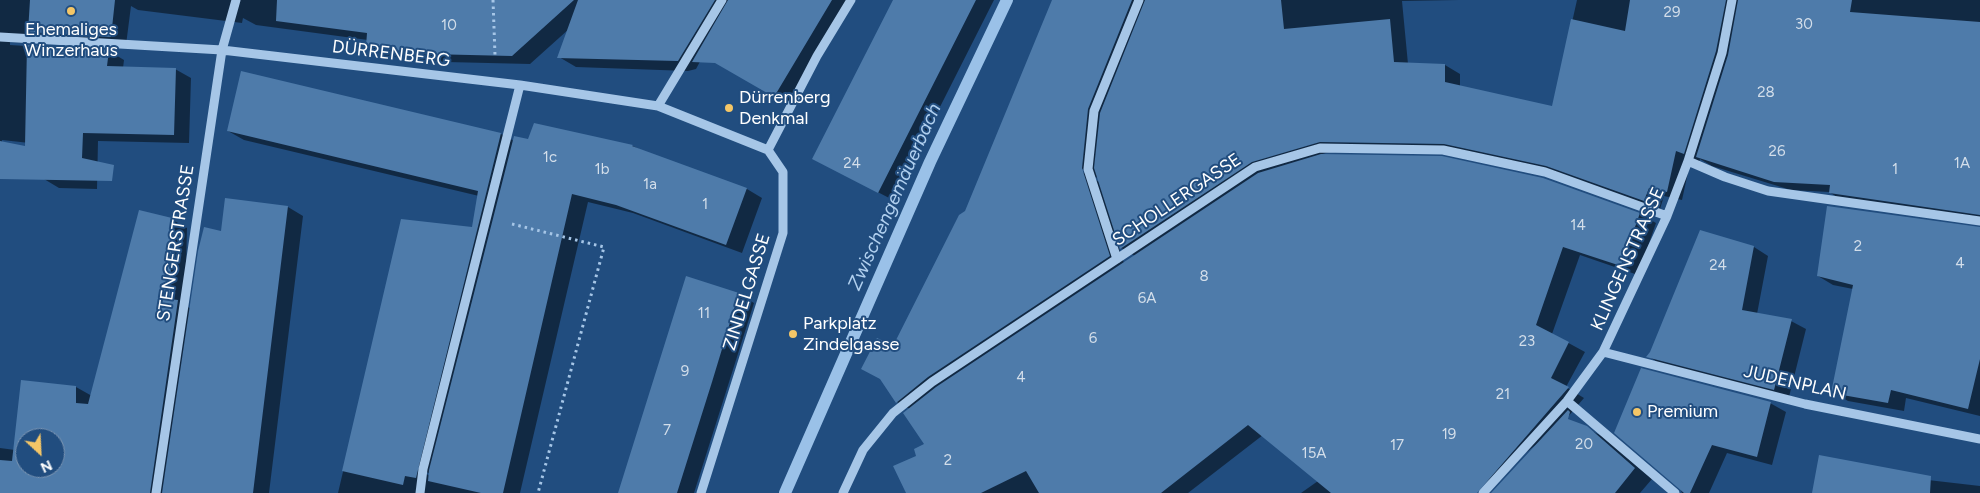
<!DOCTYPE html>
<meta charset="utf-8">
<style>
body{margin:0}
#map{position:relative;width:1980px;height:493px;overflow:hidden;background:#214d7f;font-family:Figtree,sans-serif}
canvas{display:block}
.north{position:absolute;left:15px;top:428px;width:50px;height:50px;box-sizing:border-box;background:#214d7f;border:1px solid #7a94b2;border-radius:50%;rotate:155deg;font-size:14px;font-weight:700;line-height:20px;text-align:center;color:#fff}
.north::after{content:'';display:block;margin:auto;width:18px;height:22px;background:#f4c667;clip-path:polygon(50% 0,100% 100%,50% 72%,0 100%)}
</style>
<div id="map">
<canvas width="1980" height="493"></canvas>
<div class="north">N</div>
</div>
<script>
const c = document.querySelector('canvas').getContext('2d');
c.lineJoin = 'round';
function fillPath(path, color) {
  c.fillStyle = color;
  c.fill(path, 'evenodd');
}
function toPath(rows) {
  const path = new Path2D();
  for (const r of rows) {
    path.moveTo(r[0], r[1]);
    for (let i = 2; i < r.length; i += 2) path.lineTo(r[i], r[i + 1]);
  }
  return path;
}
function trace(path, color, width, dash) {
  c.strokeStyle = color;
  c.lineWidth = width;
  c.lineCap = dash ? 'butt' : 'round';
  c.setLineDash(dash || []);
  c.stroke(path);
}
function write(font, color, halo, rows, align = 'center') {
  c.font = font + ' Figtree,sans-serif';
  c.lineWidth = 4;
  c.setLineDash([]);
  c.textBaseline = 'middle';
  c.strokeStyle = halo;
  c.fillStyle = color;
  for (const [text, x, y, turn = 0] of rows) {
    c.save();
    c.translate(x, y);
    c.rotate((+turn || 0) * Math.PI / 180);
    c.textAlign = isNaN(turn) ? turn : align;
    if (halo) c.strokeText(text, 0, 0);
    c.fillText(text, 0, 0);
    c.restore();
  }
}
fillPath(toPath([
 [0,0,733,0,696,69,688,71,576,67,559,57,569,29,530,64,446,62,384,56,367,46,368,40,256,25,243,18,242,23,138,10,131,6,126,45,10,42,10,45,109,51,124,60,123,68,175,69,191,78,189,143,98,141,97,189,59,188,44,179,48,145,2,140,0,157],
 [753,0,851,0,789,105,707,56],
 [894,0,994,0,893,200,814,159],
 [1053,0,1459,0,1402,1,1408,64,1445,65,1460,74,1460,87,1553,107,1577,0,1980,0,1980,221,1845,202,1829,192,1791,190,1712,166,1700,159,1699,162,1691,159,1682,200,1664,196,1660,209,1461,152,1336,150,1319,155,1543,179,1640,214,1656,223,1638,275,1580,255,1552,334,1585,352,1566,387,1584,398,1566,419,1602,436,1652,479,1640,493,1505,493,1561,426,1472,493,1301,493,1318,481,1263,435,1188,493,907,493,918,456,926,445,910,409,897,402,894,348,966,212],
 [1077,166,1099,179,1099,182,1076,168],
 [1118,246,1135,256,1124,263],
 [242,73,501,134,514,141,529,141,534,125,633,146,643,151,747,189,762,198,742,253,633,213,588,202,520,493,338,493,402,220,473,229,479,196,244,140,228,131],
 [412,463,430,474,430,476,411,465],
 [288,207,303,216,269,493,0,493,0,448,15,450,22,382,76,387,92,396,171,219,187,228,185,305,191,309,222,232],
 [25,438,55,438,55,468,25,468],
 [1980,228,1980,416,1906,398,1904,411,1848,401,1833,392,1853,289,1833,285,1818,276],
 [1754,247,1768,256,1757,314,1791,321,1806,329,1789,397,1662,365,1648,356],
 [687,278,739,294,754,303,694,493,619,493],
 [1770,403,1786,412,1772,465,1727,453,1709,493,1682,493,1680,488,1667,477],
 [1902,477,1980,486,1980,493,1813,493]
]), '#0007');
trace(toPath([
 [785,493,930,162,1007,0]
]), '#9ac1e8', 12);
fillPath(toPath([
 [30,0,115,0,111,37,28,32],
 [277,0,574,0,512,56,428,54,366,47,367,33,276,21],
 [578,0,715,0,678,61,557,58],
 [728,0,832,0,774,97,715,63,692,62],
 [893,0,976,0,878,193,812,159],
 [1052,0,1132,0,1088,109,1082,168,1110,256,928,377,896,403,880,379,861,369,877,338,893,346,959,215,965,211],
 [1145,0,1281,0,1284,29,1390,19,1394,62,1445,64,1445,82,1552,106,1571,19,1625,31,1630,0,1726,0,1716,51,1684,154,1676,151,1667,192,1649,188,1644,201,1546,166,1444,144,1320,142,1252,162,1120,249,1094,168,1100,113],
 [1738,0,1852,0,1850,12,1980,22,1980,215,1829,193,1830,185,1774,182,1696,157,1728,55],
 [27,45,109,50,107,66,176,68,174,135,83,133,82,158,114,165,112,181,0,179,0,141,25,146],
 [241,71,501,133,416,478,405,476,403,485,342,471,401,219,472,227,478,191,227,131],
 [534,123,633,145,632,146,747,188,726,245,616,205,572,194,503,493,481,493,428,481,429,470,514,136,528,139],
 [1321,154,1442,156,1543,178,1640,213,1621,266,1563,247,1536,325,1569,342,1551,378,1569,387,1477,493,1331,493,1248,425,1161,493,1039,493,1026,471,981,493,906,493,893,466,916,456,914,449,924,444,903,413,936,387,1258,173],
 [225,198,288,206,253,493,162,493,198,251,204,227,221,231],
 [1827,206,1980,227,1980,359,1968,409,1891,390,1888,403,1831,393,1853,285,1817,276],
 [139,210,172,218,170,299,178,300,150,493,0,493,0,460,12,461,21,380,76,386,76,403,88,404],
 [25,438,55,438,55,468,25,468],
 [1700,230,1754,246,1742,310,1792,319,1774,390,1646,357,1650,352],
 [686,276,739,293,712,382,677,493,618,493],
 [1641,368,1771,402,1757,457,1712,445,1690,493,1684,493,1614,433],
 [1568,410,1570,412,1568,419,1587,426,1635,468,1615,493,1491,493],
 [1819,455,1931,476,1930,493,1812,493]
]), '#4e7baa');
trace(toPath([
 [493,0,495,55],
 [512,224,604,247,538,493]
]), '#a6c6e7', 3, [2.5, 4]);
trace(toPath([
 [0,37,222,50,520,85,658,106,768,150],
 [658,106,722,0],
 [768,150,817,56,851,0],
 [1688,161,1725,177,1768,191,1980,221],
 [1117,259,1088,169,1094,111,1139,0],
 [1603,352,1805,404,1980,439],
 [1567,401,1675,493],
 [156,493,222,50,236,0],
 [420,493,423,469,520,85],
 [701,493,783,233,783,172,768,150],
 [843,493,863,450,893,413,932,382,1255,167,1320,148,1443,150,1545,172,1667,216],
 [1483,493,1567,401,1603,352,1667,216,1688,161,1722,53,1732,0]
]), '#a6c6e7', 9);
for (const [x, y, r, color] of [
 [71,11,5,"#f4c667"],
 [729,108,5,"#f4c667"],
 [793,334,5,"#f4c667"],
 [1637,412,5,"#f4c667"]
]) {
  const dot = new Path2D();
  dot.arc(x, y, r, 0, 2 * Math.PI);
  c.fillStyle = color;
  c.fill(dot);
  trace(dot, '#214d7f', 2);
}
write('15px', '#d3deea', null, [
 ["29",1672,13],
 ["30",1804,25],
 ["10",449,26],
 ["28",1766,93],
 ["26",1777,152],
 ["1c",550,158],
 ["24",852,164],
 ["1A",1962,164],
 ["1b",602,170],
 ["1",1895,170],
 ["1a",650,185],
 ["1",705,205],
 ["14",1578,226],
 ["2",1858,247],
 ["4",1960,264],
 ["24",1718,266],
 ["8",1204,277],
 ["6A",1147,299],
 ["11",704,314],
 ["6",1093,339],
 ["23",1527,342],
 ["9",685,372],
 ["4",1021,378],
 ["21",1503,395],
 ["7",667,431],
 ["19",1449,435],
 ["20",1584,445],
 ["17",1397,446],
 ["15A",1314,454],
 ["2",948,461]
]);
write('18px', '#fff', '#214d7f', [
 ["Ehemaliges",71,30,"center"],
 ["Winzerhaus",71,51,"center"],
 ["Dürrenberg",739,98],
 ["Denkmal",739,119],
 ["Parkplatz",803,324],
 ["Zindelgasse",803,345],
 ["Premium",1647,412]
], 'left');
write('18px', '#fff', '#214d7f', [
 ["DÜRRENBERG",391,54,7],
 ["SCHOLLERGASSE",1177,200,-34],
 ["STENGERSTRASSE",176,243,-81],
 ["KLINGENSTRASSE",1628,259,-66],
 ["ZINDELGASSE",747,292,-73],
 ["JUDENPLAN",1795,383,13]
]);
write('italic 19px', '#b1d0ef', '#214d7f', [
 ["Zwischengemäuerbach",895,197,-66]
]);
</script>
